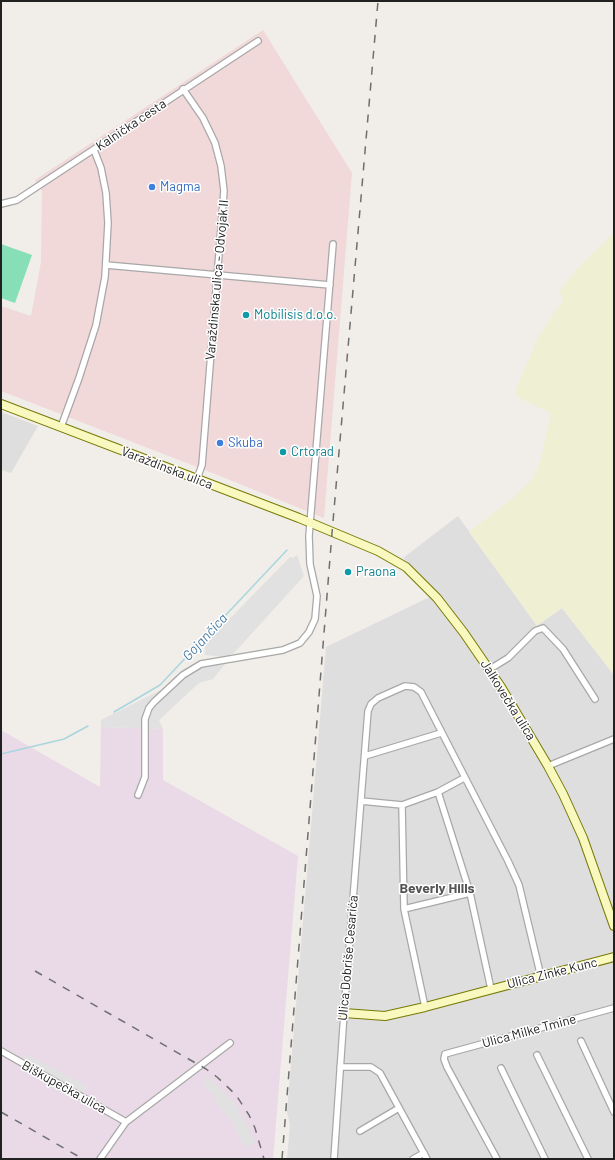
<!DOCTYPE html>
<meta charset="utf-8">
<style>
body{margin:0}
#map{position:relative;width:615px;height:1160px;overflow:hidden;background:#f1ede8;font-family:Barlow,sans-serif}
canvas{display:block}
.frame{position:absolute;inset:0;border:2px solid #212121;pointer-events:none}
</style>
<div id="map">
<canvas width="615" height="1160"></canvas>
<div class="frame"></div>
</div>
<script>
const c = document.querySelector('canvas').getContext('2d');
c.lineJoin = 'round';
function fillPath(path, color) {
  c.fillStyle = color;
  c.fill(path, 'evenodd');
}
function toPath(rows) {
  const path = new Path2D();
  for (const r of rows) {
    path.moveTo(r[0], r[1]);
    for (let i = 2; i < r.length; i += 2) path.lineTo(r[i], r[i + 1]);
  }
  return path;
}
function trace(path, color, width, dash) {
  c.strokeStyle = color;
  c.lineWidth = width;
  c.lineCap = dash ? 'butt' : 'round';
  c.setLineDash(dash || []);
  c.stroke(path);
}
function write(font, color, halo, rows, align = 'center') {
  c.font = font + ' Barlow,sans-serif';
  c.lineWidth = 3;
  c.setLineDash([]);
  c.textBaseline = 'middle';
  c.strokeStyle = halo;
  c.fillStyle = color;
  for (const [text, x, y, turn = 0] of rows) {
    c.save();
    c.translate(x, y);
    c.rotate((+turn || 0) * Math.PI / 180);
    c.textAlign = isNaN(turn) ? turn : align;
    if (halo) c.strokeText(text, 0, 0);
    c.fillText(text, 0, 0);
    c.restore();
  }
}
fillPath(toPath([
 [1,412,38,426,11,473,1,470],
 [458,516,537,625,562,608,614,675,614,1159,287,1159,290,1125,287,1112,326,647,436,594,403,558]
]), '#dfdede');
fillPath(toPath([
 [263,30,352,173,324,518,210,472,1,391,1,306,31,316,41,262,42,191,35,180]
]), '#f1d8d9');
fillPath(toPath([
 [101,727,163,729,163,780,298,856,273,1159,1,1159,1,730,100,787]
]), '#eadae8');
fillPath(toPath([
 [614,233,614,675,562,608,537,626,469,532,512,499,533,478,540,462,551,413,521,399,515,392,538,337,563,300,559,291,581,265]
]), '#efefd4');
fillPath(toPath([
 [1,244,32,255,15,303,1,298]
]), '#87dfb7');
fillPath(toPath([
 [297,555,304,576,234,653,225,657,205,655,205,644,290,557,293,558],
 [202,659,207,666,225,664,213,679,199,683,159,720,163,729,101,727,101,720,161,690,182,670],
 [26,1054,87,1086,79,1102,19,1068],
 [207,1076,235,1103,256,1142,244,1147,231,1120,213,1100,216,1096,202,1084]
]), '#e1e1e1');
trace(toPath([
 [114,712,160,685,287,550],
 [1,754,64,739,88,726]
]), '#a9d6de', 1.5);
const street = toPath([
 [183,89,203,118,215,143,221,166,224,191,202,465,197,479],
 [1,204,17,200,258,41],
 [106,265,330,285],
 [61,427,79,378,96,325,105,277,108,223,106,193,101,168,94,150],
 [490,669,508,658,535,631,543,628,563,649,595,699],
 [365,756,441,733],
 [548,766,614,739],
 [438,792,470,893,491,989],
 [138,795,145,777,145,719,149,708,154,702,183,675,201,664,283,650,300,643,309,632,315,619,317,596,310,564,309,536,333,244],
 [361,801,402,805,438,792,464,778],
 [402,805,404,909,425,1007],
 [404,909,470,893],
 [581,1041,614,1112],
 [1,1051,126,1122],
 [537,1055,588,1159],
 [340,1067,371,1067,380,1073,427,1159],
 [501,1068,545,1159],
 [360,1131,399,1108],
 [100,1159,126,1122,230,1043],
 [334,1159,344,1013,368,711,371,704,378,698,405,686,414,687,421,692,508,861,519,885,541,977],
 [413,1159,424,1153],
 [497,1159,447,1067,444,1059,445,1054,614,1008]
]);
const secondary = toPath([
 [1,404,299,518,378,551,406,567,437,598,464,633,501,687,548,766,563,794,583,838,614,926],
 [344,1013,385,1016,425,1007,614,957]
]);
trace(street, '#a8a8a8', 8);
trace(secondary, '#767a06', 10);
trace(street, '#fff', 5.5);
trace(secondary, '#f9f8be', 8);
trace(toPath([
 [35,971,206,1069,217,1077,236,1095,249,1115,255,1128,264,1159],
 [1,1112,83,1159],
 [282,1159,332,533,378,1]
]), '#6f6f6f', 1.5, [8, 8]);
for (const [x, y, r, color] of [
 [152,187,4,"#3f7fe0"],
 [246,315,4,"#0f9aa8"],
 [220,443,4,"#3f7fe0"],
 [283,452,4,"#0f9aa8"],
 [348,572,4,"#0f9aa8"]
]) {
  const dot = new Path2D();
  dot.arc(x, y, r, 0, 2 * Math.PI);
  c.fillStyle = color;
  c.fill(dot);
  trace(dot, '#fff', 1.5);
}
write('13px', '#212121', '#fff', [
 ["Kalnička cesta",131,125,-34],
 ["Varaždinska ulica - Odvojak II",217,280,-85],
 ["Varaždinska ulica",167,468,21],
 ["Jalkovečka ulica",508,700,58],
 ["Ulica Dobriše Cesarića",348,958,-85],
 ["Ulica Zinke Kunc",552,973,-14],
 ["Ulica Milke Tmine",529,1031,-15],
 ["Biškupečka ulica",64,1087,29]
]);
write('13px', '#366cbe', '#fff', [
 ["Magma",160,187],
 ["Skuba",228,443]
], 'left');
write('13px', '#0d838f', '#fff', [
 ["Mobilisis d.o.o.",254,315],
 ["Crtorad",291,452],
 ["Praona",356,572]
], 'left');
write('italic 14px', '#477aa1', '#fff', [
 ["Gojančica",205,637,-47]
]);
write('bold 14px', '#545454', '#fff', [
 ["Beverly Hills",437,888]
]);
</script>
